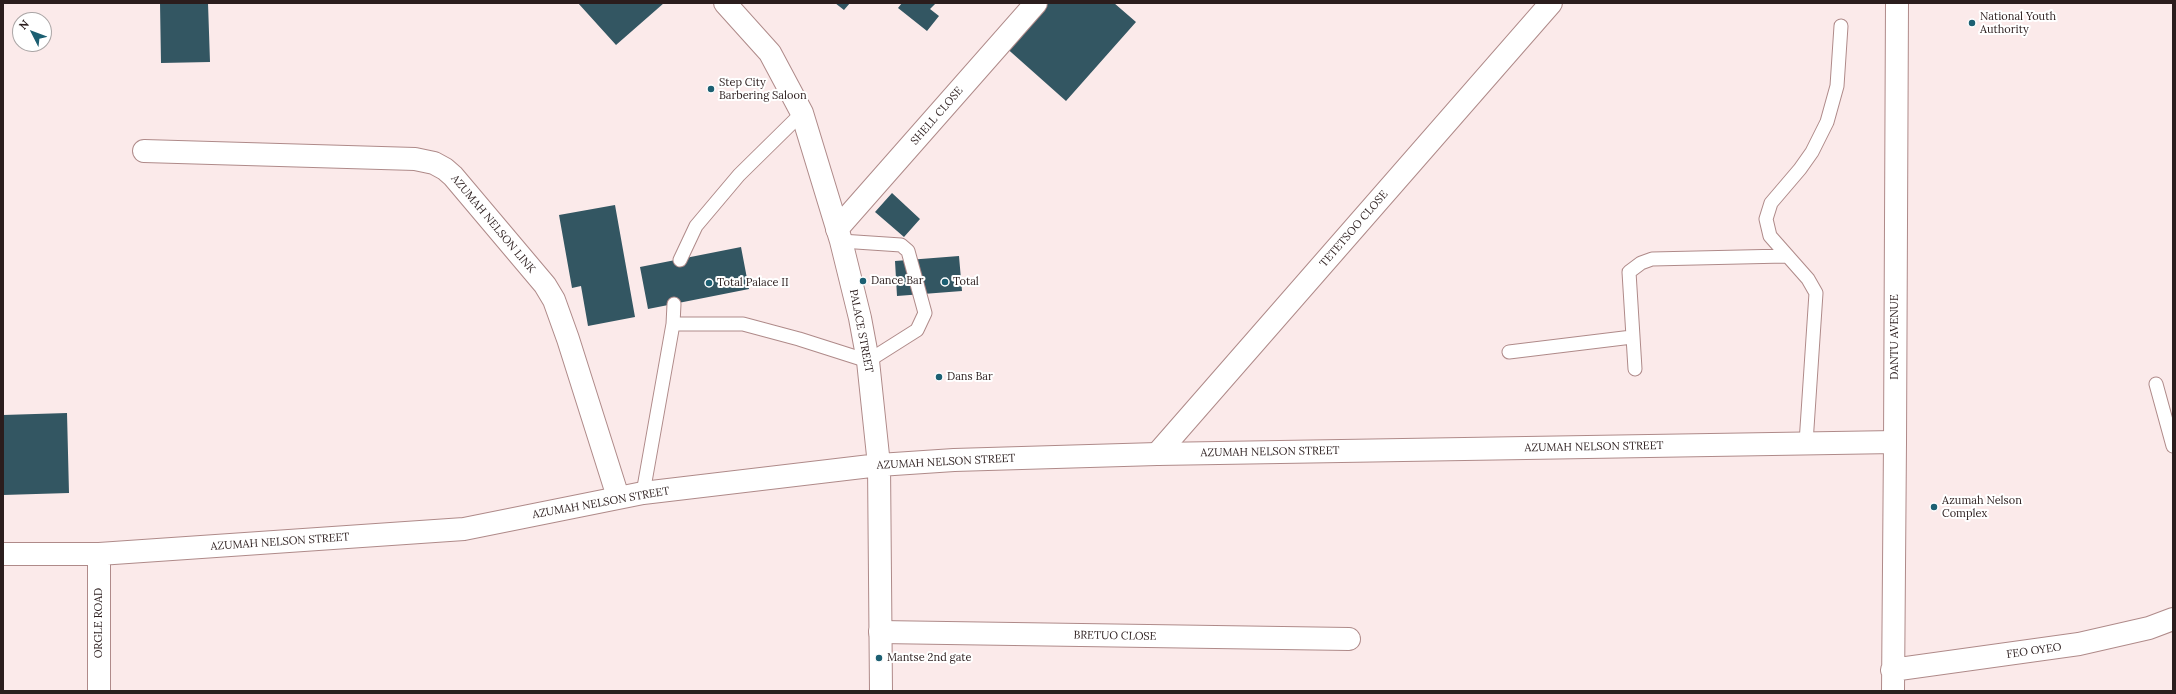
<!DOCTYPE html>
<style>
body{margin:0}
#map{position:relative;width:2176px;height:694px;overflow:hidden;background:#fbeaea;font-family:Lora,serif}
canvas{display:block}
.frame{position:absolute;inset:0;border:4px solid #2b1d1d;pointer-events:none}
.north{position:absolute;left:12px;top:12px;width:40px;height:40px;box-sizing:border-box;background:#fff;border:1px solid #aaa5a5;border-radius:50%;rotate:312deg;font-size:11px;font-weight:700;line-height:16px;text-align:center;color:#2b1d1d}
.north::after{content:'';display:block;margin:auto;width:14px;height:18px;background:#1c5f72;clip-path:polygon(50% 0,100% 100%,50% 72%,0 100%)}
</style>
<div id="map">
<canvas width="2176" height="694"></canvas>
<div class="frame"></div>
<div class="north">N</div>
</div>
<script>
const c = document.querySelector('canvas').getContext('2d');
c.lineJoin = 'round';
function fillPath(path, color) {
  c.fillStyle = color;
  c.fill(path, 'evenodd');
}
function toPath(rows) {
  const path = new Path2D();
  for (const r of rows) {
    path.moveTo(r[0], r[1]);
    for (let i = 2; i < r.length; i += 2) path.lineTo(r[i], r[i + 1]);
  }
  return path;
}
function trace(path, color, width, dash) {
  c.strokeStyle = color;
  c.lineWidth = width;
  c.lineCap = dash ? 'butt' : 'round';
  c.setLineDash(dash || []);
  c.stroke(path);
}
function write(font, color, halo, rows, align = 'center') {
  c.font = font + ' Lora,serif';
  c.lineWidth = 4;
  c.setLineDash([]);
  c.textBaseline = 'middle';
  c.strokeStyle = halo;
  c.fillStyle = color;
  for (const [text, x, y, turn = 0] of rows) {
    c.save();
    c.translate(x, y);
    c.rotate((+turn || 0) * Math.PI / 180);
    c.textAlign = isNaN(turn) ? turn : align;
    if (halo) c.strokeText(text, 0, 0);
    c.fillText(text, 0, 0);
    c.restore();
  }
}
fillPath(toPath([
 [160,3,208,3,210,62,161,63],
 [578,3,664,3,616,45],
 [835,3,850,3,844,10],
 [902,3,936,3,930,9,939,16,927,31,898,8],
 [1041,3,1114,3,1136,22,1066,101,1003,45],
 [892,193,920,219,904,237,875,212],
 [615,205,635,317,588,326,581,286,572,288,559,215],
 [741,247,749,289,648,309,640,267],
 [959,256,962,291,897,296,895,261],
 [67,413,69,493,3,495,3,415]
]), '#335662');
const service = toPath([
 [680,260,696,226,739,175,802,113],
 [674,304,673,324,743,324,799,339,868,361,917,330,925,313,908,251,901,245,841,241],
 [1509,352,1632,337],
 [1635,369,1629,272,1641,263,1652,259,1785,256],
 [2156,384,2173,446],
 [1806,443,1816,293,1808,279,1770,236,1766,219,1771,203,1800,169,1812,152,1827,122,1837,86,1841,26],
 [643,493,673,324]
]);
const minor = toPath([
 [144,151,415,159,434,163,445,169,453,176,545,285,554,300,568,339,618,497],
 [837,229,1036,3],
 [1895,442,1897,3],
 [1157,454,1551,3],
 [3,554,99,554],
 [880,632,1349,639]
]);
const tertiary = toPath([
 [725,3,770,53,802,113,841,241,860,318,868,361,879,465,881,691],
 [1892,670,2079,644,2149,628,2173,619],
 [99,691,99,554,464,529,643,493,879,465,954,460,1157,454,1895,442,1893,691]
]);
trace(service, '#af8a89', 15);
trace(minor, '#af8a89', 24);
trace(tertiary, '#af8a89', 24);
trace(service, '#fff', 13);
trace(minor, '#fff', 22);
trace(tertiary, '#fff', 22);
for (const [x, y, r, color] of [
 [1972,23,4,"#1c5f72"],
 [711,89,4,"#1c5f72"],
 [863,281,4,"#1c5f72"],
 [945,282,4,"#1c5f72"],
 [709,283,4,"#1c5f72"],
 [939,377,4,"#1c5f72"],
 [1934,507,4,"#1c5f72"],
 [879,658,4,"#1c5f72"]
]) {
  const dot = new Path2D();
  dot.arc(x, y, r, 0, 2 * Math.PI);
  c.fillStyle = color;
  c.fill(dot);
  trace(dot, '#fff', 1.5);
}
write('11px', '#2b1d1d', '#fff', [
 ["National Youth",1980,17],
 ["Authority",1980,30],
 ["Step City",719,83],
 ["Barbering Saloon",719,96],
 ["Dance Bar",871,281],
 ["Total",953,282],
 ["Total Palace II",717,283],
 ["Dans Bar",947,377],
 ["Azumah Nelson",1942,501],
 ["Complex",1942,514],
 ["Mantse 2nd gate",887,658]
], 'left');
write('11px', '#2b1d1d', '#fff', [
 ["SHELL CLOSE",937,116,-49],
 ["AZUMAH NELSON LINK",493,224,50],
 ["TETETSOO CLOSE",1354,229,-49],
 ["PALACE STREET",861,331,79],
 ["DANTU AVENUE",1895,337,-90],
 ["AZUMAH NELSON STREET",1594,447,-1],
 ["AZUMAH NELSON STREET",1270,452,-1],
 ["AZUMAH NELSON STREET",946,462,-3],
 ["AZUMAH NELSON STREET",601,503,-10],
 ["AZUMAH NELSON STREET",280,542,-4],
 ["ORGLE ROAD",99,623,-90],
 ["BRETUO CLOSE",1115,636,1],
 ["FEO OYEO",2034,651,-8]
]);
</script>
